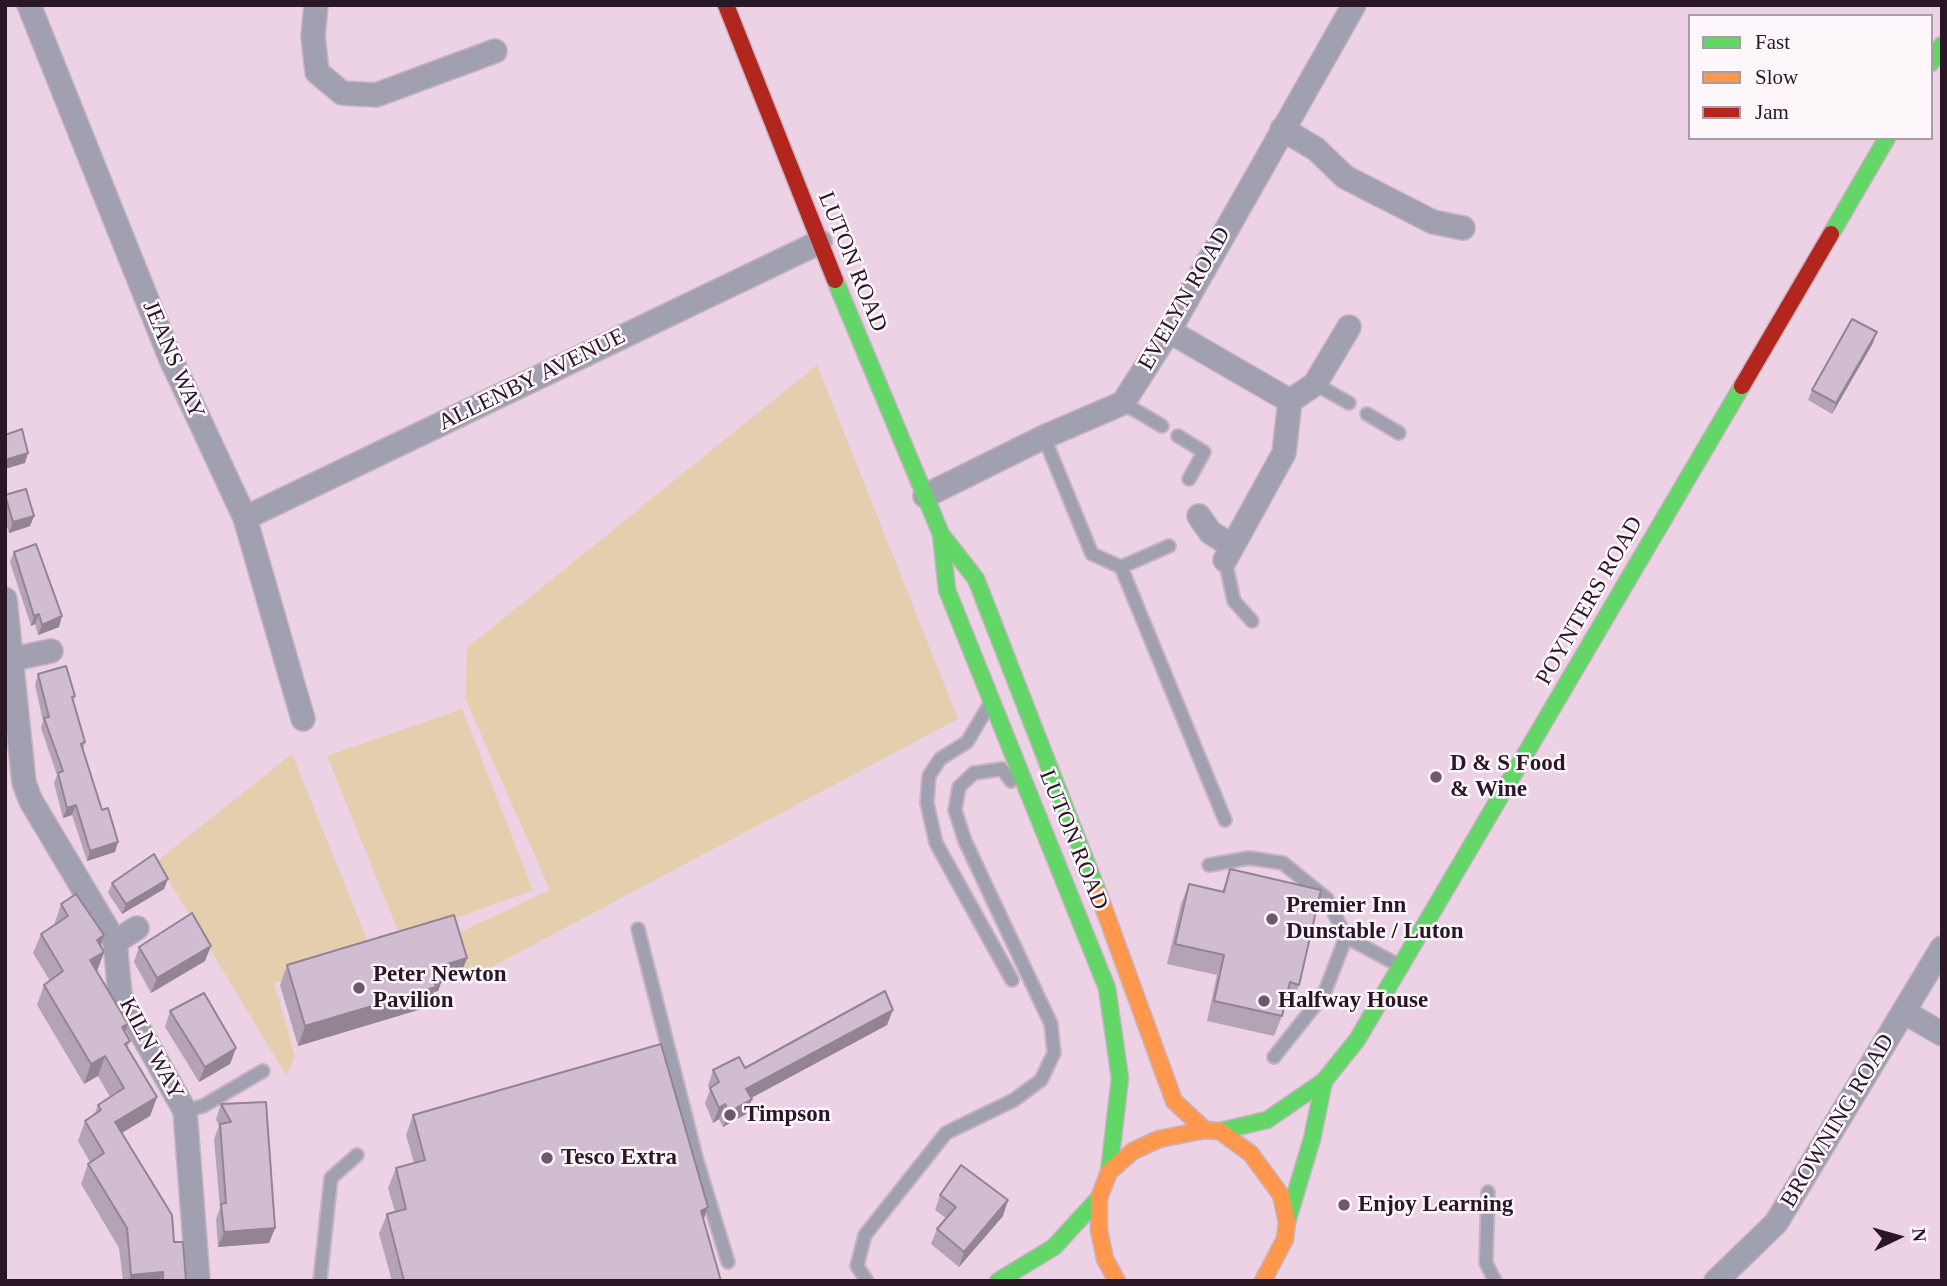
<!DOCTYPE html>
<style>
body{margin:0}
#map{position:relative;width:1947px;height:1286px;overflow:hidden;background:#edd2e6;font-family:"Times New Roman",serif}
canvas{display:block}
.frame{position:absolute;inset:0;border:7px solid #291725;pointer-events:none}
.legend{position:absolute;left:1688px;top:14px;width:245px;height:126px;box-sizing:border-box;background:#fdf7fb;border:2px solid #a89da5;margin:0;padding:9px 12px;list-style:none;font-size:21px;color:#291725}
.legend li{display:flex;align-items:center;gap:14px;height:35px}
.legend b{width:35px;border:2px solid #a89da5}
.north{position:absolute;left:1863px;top:1202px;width:70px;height:70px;-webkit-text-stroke:5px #fdf7fb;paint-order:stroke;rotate:85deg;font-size:19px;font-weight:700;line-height:28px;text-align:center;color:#291725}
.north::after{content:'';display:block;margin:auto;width:24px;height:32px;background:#291725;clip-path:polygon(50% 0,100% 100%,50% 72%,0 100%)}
</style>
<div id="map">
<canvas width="1947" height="1286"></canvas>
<div class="frame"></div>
<ul class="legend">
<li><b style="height:9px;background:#63d668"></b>Fast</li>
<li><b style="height:9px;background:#ff974d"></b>Slow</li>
<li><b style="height:9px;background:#b3261e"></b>Jam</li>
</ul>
<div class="north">N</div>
</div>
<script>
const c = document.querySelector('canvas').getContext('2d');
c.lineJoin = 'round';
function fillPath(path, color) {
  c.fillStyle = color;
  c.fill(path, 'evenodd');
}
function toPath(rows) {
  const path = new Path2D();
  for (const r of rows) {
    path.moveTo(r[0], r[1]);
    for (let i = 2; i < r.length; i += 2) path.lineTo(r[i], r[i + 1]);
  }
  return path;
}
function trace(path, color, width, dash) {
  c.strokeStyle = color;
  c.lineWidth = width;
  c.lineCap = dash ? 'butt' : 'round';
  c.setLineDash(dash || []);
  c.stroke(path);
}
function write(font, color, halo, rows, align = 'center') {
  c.font = font + ' "Times New Roman",serif';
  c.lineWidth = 5;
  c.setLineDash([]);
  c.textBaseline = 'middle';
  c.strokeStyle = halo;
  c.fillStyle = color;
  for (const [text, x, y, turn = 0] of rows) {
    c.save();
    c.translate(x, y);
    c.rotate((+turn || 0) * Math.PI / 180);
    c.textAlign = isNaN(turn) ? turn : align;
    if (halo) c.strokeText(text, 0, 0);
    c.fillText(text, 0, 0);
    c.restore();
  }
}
fillPath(toPath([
 [817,365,958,719,467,980,454,935,550,890,465,698,467,648],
 [462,709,533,890,401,938,327,756],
 [292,754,372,952,274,983,295,1056,286,1075,157,861]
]), '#e4cead');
const lane = toPath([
 [1315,384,1349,403],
 [1123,403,1162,426],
 [1367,414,1399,433],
 [1178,436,1204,452,1189,479],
 [1044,437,1092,554,1121,567,1169,546],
 [1225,560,1234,601,1252,621],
 [1121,567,1225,820],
 [988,707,967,742,940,759,929,776,927,803,936,843,1012,980],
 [1209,865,1249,858,1283,863,1327,899,1346,937,1402,967],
 [638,929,697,1161,728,1262],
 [1274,1057,1324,994,1346,937],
 [185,1111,203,1106,263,1071],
 [1488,1192,1486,1263,1495,1281],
 [320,1281,331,1178,357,1155],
 [867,1281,857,1266,865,1235,946,1133,1014,1100,1041,1080,1054,1053,1051,1024,965,841,955,810,959,787,974,773,1002,769,1011,781]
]);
const street = toPath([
 [29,5,170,357,245,518,303,719],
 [316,5,313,36,317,72,342,93,376,95,495,51],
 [1282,129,1316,149,1345,177,1433,222,1463,228],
 [1169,331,1290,401],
 [925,496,1044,437,1123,403,1169,331,1354,5],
 [1199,516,1210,532,1232,546],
 [245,518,820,242],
 [1225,560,1284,453,1290,401,1315,384,1349,327],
 [5,599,24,783,31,801,115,942,120,995,185,1111,198,1281],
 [13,659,51,651],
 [115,942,137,928],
 [1904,1012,1942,1034],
 [1716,1281,1776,1223,1942,948]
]);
const fast = toPath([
 [1931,63,1942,45],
 [1831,234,1887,138],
 [835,280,941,534,976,579,1099,895],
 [941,534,947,590,1107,988,1120,1078,1109,1172],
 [1220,1131,1267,1120,1324,1081,1357,1040,1742,386],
 [1287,1222,1312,1139,1324,1081],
 [998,1281,1054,1247,1099,1198]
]);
const slow = toPath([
 [1099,895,1174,1101,1205,1130],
 [1117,1281,1105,1259,1099,1230,1099,1198,1109,1172,1133,1151,1159,1139,1205,1130,1220,1131,1251,1154,1281,1195,1287,1222,1285,1239,1263,1281]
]);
const jam = toPath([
 [726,5,835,280],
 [1742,386,1831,234]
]);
trace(lane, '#c7b3c2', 16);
trace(street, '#c7b3c2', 26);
trace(fast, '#c7b3c2', 19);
trace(slow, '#c7b3c2', 19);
trace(jam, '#c7b3c2', 19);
trace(lane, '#a1a0b0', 12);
trace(street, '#a1a0b0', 23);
trace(fast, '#63d668', 16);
trace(slow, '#ff974d', 16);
trace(jam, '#b3261e', 16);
fillPath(toPath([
 [1873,343,1832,414,1808,400,1812,390],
 [5,495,34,516,30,526,9,533,5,520],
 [14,552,59,627,38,635,35,624,31,626,10,562],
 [38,674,75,696,73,701,85,742,83,750,115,852,87,861,72,815,63,818,54,783,57,775,41,728,43,721,35,685],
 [1230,869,1299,985,1292,1004,1285,1003,1282,1016,1274,1036,1207,1021,1217,975,1167,964,1181,904,1189,884,1222,892],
 [112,883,164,889,122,914,108,893],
 [61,904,104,935,100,945,104,952,97,971,128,1024,125,1033,130,1041,127,1048,157,1097,150,1116,122,1133,174,1242,186,1281,123,1281,119,1248,81,1184,88,1164,90,1162,78,1141,85,1121,94,1115,98,1105,110,1097,98,1076,84,1084,37,1005,44,985,50,981,33,953,41,934,54,925],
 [139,947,205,961,151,993,134,962],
 [287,965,460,977,441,983,438,991,434,992,428,1007,298,1046,280,985],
 [170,1011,236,1048,230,1064,199,1082,165,1027],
 [887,1025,751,1098,752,1099,746,1114,723,1127,719,1119,713,1123,705,1103,710,1090,708,1086,713,1070,745,1068],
 [266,1102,275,1228,269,1243,218,1247,216,1219,220,1208,214,1139,219,1126,216,1119,221,1104],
 [413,1115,704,1220,721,1281,392,1281,379,1234,387,1214,395,1212,388,1188,396,1168,414,1163,406,1135],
 [940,1195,1003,1216,959,1267,931,1244,937,1229,946,1218,935,1210]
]), '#b4a3b5');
fillPath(toPath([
 [1877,332,1873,343,1832,414,1836,403],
 [28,453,25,463,5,469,5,460],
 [34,516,30,526,9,533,13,522],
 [39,614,35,624,31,626,34,616],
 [62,616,59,627,38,635,42,625],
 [76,805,72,815,63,818,67,808],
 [118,842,115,852,87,861,90,851],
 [168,879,164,889,122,914,126,904],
 [104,935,97,955,97,940],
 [211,946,205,961,151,993,157,978],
 [104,952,97,971,90,960],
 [467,958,460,977,441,983,438,991,434,992,428,1007,298,1046,305,1026,432,975,444,965],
 [893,1010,887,1025,740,1104,746,1089],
 [128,1024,121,1044,122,1027],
 [236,1048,230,1064,199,1082,205,1067],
 [105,1056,98,1076,84,1084,91,1064],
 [157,1097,150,1116,108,1141,115,1122],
 [752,1099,746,1114,723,1127,729,1112],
 [725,1104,719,1119,713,1123,719,1108],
 [1008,1200,1003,1216,959,1267,964,1252],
 [708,1207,701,1227,701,1211],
 [275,1228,269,1243,218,1247,224,1232],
 [163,1272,160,1281,129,1281,131,1275]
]), '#928493');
const building = toPath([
 [1852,319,1877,332,1836,403,1812,390,1852,319],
 [22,429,28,453,5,460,5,435,22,429],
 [26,489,34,516,13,522,5,495,26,489],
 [36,544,62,616,42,625,39,614,34,616,14,552,36,544],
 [66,666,75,696,72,697,85,742,81,744,102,810,108,808,118,842,90,851,76,805,67,808,58,773,63,771,44,718,49,717,38,674,66,666],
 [154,854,168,879,126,904,112,883,154,854],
 [1230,869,1321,890,1299,985,1290,982,1282,1016,1214,1001,1224,955,1175,944,1189,884,1224,892,1230,869],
 [76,894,104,935,97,940,104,952,90,960,128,1024,122,1027,130,1041,125,1044,157,1097,115,1122,172,1215,174,1242,183,1242,186,1281,163,1281,163,1272,131,1275,127,1228,88,1164,104,1153,85,1121,101,1110,98,1105,124,1088,105,1056,91,1064,44,985,63,971,41,934,68,916,61,904,76,894],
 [192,913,211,946,157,978,139,947,192,913],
 [454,915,467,958,444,965,445,971,432,975,436,987,305,1026,287,965,454,915],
 [885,991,893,1010,746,1089,752,1099,729,1112,725,1104,719,1108,710,1088,719,1082,713,1070,739,1057,745,1068,885,991],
 [204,993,236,1048,205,1067,170,1011,204,993],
 [661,1044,708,1207,701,1211,721,1281,404,1281,387,1214,406,1209,396,1168,425,1160,413,1115,661,1044],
 [266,1102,275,1228,224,1232,221,1204,226,1203,220,1124,231,1122,221,1104,266,1102],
 [961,1165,1008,1200,964,1252,937,1229,956,1207,940,1195,961,1165]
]);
fillPath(building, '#d1bdd2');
trace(building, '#928493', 2);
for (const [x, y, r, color] of [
 [1436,777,7,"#6e5869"],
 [1272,919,7,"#6e5869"],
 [359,988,7,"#6e5869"],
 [1264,1001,7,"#6e5869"],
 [730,1115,7,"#6e5869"],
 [547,1158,7,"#6e5869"],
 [1344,1205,7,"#6e5869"]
]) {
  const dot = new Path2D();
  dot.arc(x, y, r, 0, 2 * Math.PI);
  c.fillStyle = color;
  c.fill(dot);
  trace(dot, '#fdf7fb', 2.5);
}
write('23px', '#291725', '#fdf7fb', [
 ["LUTON ROAD",852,262,68],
 ["EVELYN ROAD",1185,299,-60],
 ["JEANS WAY",173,360,67],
 ["ALLENBY AVENUE",532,380,-26],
 ["POYNTERS ROAD",1590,601,-60],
 ["LUTON ROAD",1073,840,68],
 ["KILN WAY",151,1049,62],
 ["BROWNING ROAD",1838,1121,-59]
]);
write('bold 23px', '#291725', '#fdf7fb', [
 ["D & S Food",1450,764],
 ["& Wine",1450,790],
 ["Premier Inn",1286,906],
 ["Dunstable / Luton",1286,932],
 ["Peter Newton",373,975],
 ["Pavilion",373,1001],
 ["Halfway House",1278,1001],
 ["Timpson",744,1115],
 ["Tesco Extra",561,1158],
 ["Enjoy Learning",1358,1205]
], 'left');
</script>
